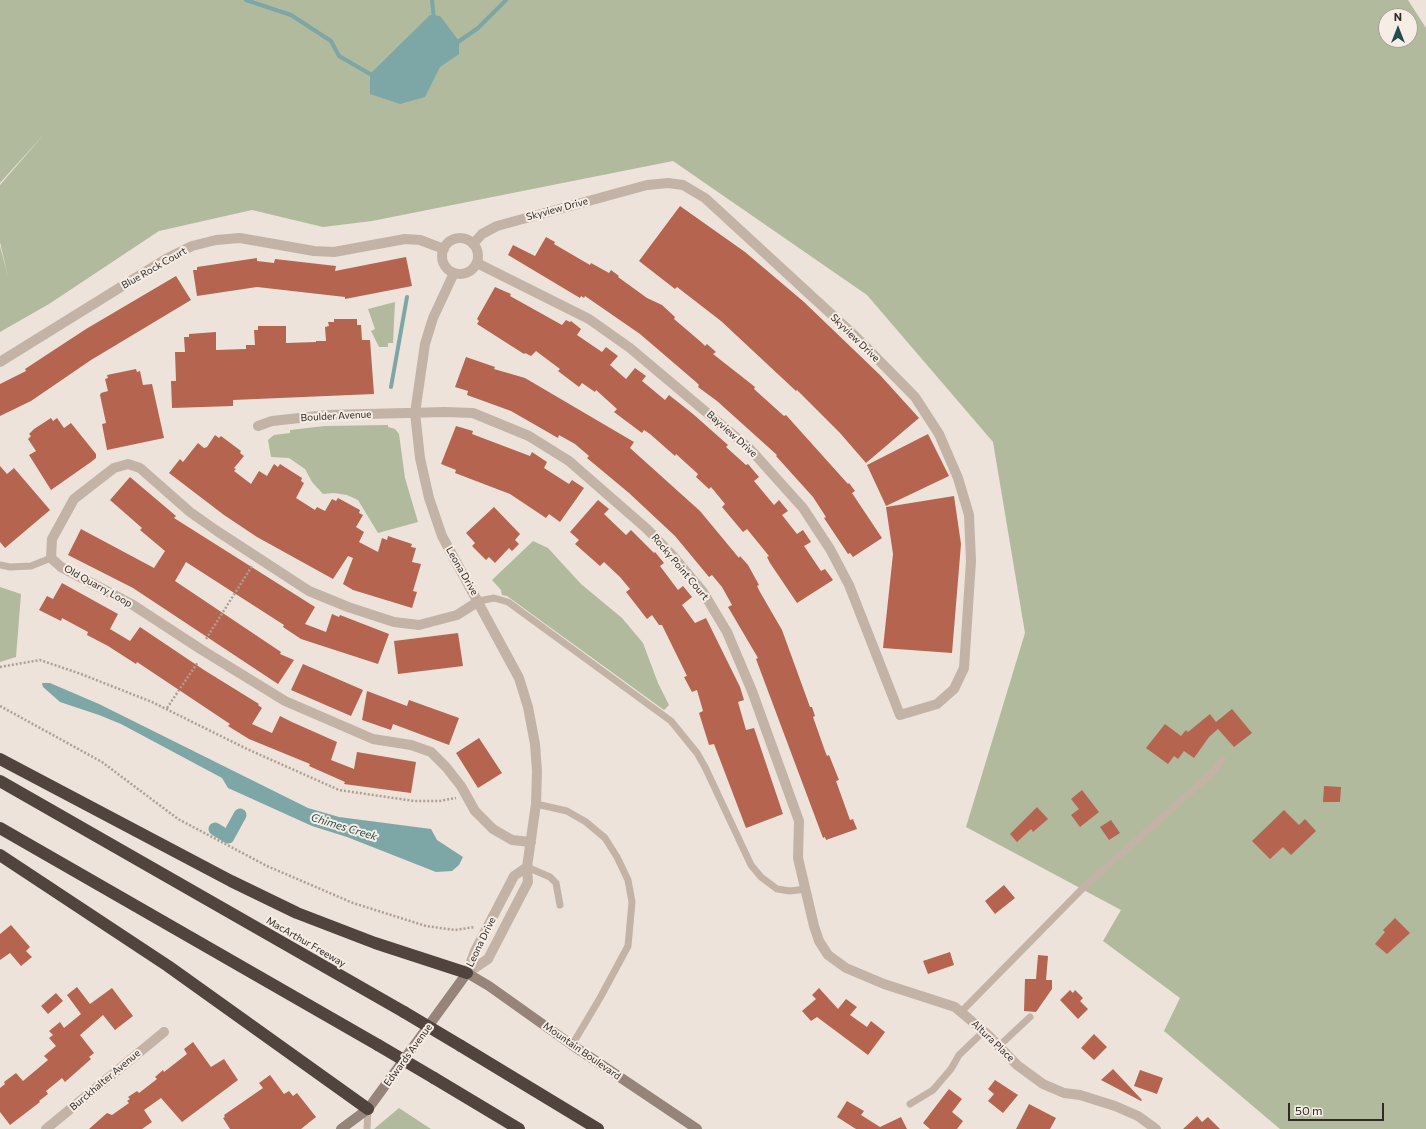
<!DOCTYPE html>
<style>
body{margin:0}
#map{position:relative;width:1426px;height:1129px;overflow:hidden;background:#ede3da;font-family:Commissioner,sans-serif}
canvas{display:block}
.north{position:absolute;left:1378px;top:8px;width:40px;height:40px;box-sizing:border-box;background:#f6ede5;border:1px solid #a79f99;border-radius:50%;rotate:0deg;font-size:11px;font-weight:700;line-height:16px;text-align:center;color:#312927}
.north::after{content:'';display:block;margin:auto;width:14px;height:18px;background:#224c4d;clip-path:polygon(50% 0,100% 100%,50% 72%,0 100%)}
.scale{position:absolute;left:1288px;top:1103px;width:96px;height:18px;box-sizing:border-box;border:2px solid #312927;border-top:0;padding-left:5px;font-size:12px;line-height:14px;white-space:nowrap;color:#312927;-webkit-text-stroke:3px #f6ede5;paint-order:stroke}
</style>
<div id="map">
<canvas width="1426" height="1129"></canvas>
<div class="north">N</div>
<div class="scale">50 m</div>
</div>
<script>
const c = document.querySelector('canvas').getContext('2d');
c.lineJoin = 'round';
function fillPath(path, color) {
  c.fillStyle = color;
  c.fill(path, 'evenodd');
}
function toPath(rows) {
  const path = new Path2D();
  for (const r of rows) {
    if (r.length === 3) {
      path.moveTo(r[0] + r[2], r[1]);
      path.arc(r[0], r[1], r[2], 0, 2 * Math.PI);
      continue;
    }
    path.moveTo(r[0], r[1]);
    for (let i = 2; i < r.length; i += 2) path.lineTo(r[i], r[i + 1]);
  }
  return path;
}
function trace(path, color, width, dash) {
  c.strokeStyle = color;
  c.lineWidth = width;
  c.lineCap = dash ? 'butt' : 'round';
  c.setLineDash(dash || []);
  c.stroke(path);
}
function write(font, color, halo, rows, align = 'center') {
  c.font = font + ' Commissioner,sans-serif';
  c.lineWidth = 4;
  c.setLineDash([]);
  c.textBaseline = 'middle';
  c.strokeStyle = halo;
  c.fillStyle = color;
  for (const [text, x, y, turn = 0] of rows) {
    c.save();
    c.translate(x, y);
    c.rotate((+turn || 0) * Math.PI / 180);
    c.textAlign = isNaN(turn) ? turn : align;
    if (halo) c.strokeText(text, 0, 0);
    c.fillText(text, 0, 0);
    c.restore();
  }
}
fillPath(toPath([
 [0,0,1408,0,1426,28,1426,1129,1280,1129,1164,1031,1180,998,1103,941,1121,910,966,827,1025,633,993,442,867,295,673,161,372,221,323,227,252,210,159,231,49,304,0,332,0,246,8,277,0,242,0,185,46,132,0,183],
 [1386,16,1410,16,1410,40,1386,40],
 [395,302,393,343,388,343,388,347,379,347,371,331,375,329,368,309],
 [388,425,388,427,395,429,399,434,405,478,418,522,378,533,358,500,347,495,334,493,323,494,312,482,305,469,289,458,271,457,268,440,274,435,290,433,290,430,325,426],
 [533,541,548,548,581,584,622,618,643,643,658,683,669,705,664,710,507,596,502,595,501,590,492,580],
 [0,587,21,594,16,657,0,662],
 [399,1108,431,1129,374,1129]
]), '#b1ba9c');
fillPath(toPath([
 [430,15,440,16,459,41,459,54,440,67,425,97,400,104,370,94,370,74],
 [42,683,50,683,99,704,308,808,339,817,431,829,437,840,463,857,459,865,452,871,436,872,347,837,312,826,228,788,222,778,121,724,99,715,60,702,43,687]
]), '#7da6a6');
trace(toPath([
 [246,0,291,15,331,41,339,56,370,74,376,75],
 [432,0,434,19],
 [455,44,478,28,506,0],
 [391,387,407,297]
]), '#7da6a6', 4);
trace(toPath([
 [215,829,228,837,240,815]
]), '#7da6a6', 13);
fillPath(toPath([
 [680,206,745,252,804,302,880,375,919,418,866,463,840,433,797,390,796,391,721,321,677,287,675,289,639,261],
 [546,237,555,242,554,244,590,265,591,263,609,273,611,270,619,276,618,277,647,298,662,305,675,317,674,319,701,342,705,346,707,344,716,352,713,354,750,383,755,387,754,389,784,416,786,415,848,484,849,483,855,491,852,493,882,538,853,557,850,553,848,554,824,518,826,517,813,497,776,456,777,455,717,401,698,387,699,385,696,382,640,334,585,296,584,298,581,296,580,298,508,255,513,245,535,256],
 [406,257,412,286,345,299,345,297,257,287,197,296,193,270,197,270,197,267,257,258,257,261,274,263,275,259,336,266,335,271],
 [176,276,191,300,91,360,31,401,0,416,0,384,26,371,25,369,86,329],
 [495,287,511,294,510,296,562,325,566,320,570,322,571,321,581,329,577,335,602,352,606,347,618,356,610,365,626,379,635,368,646,376,642,381,653,390,665,400,669,395,693,414,728,445,726,447,746,465,748,464,759,477,754,481,774,505,779,500,788,511,782,515,797,534,803,530,811,542,804,546,821,571,825,569,833,580,797,603,770,563,767,557,769,556,747,529,743,532,722,507,725,504,711,487,709,489,696,477,698,474,676,454,675,456,650,434,644,430,642,433,614,412,617,409,596,390,595,392,582,383,579,387,558,371,560,369,536,351,531,356,525,353,524,354,477,324,479,321,477,319],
 [334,319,357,319,357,325,361,325,362,340,370,340,374,394,233,400,233,406,172,408,171,381,176,381,175,352,185,352,184,337,189,337,189,334,216,332,216,350,246,349,246,345,255,345,254,330,258,330,258,326,286,326,286,343,316,342,316,341,326,341,325,327,329,326,328,322,334,322],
 [466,357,495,367,494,369,525,378,634,442,630,448,700,511,739,558,740,556,748,565,759,585,757,586,760,592,782,630,810,707,812,707,815,716,813,717,825,751,827,756,829,755,839,780,836,781,850,820,853,819,857,829,826,840,825,837,823,838,756,659,758,658,728,607,732,605,722,587,712,575,709,577,675,536,629,493,587,458,589,456,575,444,559,435,558,438,511,411,467,395,468,391,455,387],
 [136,369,137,372,140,371,143,385,152,384,164,438,107,450,102,424,106,423,100,395,101,393,108,391,105,379,108,378,107,375],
 [51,418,53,421,57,418,64,428,71,423,96,454,96,458,91,462,51,490,29,455,36,451,28,439,31,436,29,434,34,429],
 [456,426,473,431,472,434,530,456,532,452,547,462,544,468,569,484,572,480,584,488,560,522,549,514,546,518,510,494,455,473,456,470,441,464],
 [928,434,949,476,886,506,867,465],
 [215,435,219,438,221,436,241,451,240,453,244,456,234,468,236,469,234,471,251,484,259,471,267,476,274,464,278,467,280,464,302,478,301,481,304,483,296,498,315,510,317,507,325,511,332,499,336,501,338,498,360,510,359,513,363,515,356,527,364,532,359,542,378,552,382,538,387,540,388,536,412,544,411,547,416,548,412,562,421,564,413,591,417,592,412,608,353,590,343,584,353,558,348,556,333,579,257,537,224,515,169,473,180,459,183,462,198,443,204,448,207,447],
 [0,466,7,474,14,468,50,510,5,548,0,542],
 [130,477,176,516,174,518,315,607,305,624,326,632,332,614,339,617,340,615,389,634,378,664,301,639,283,627,284,625,186,562,175,581,281,652,280,654,294,660,278,684,133,588,68,555,81,529,154,568,165,551,140,530,142,528,110,500],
 [954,496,961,544,952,653,883,648,893,554,886,507],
 [598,500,609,509,604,514,626,535,631,530,654,553,655,552,664,563,660,566,678,590,683,586,692,597,682,605,695,623,706,618,740,687,744,700,738,702,746,730,754,728,783,814,746,828,714,744,709,745,699,713,703,711,697,690,692,692,684,677,687,676,662,625,659,625,652,615,647,619,626,592,630,589,620,577,604,562,600,566,575,544,579,540,570,532],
 [494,507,520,534,515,540,519,544,512,551,509,548,495,563,489,557,486,560,472,546,475,543,466,533],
 [62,583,118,614,110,629,130,641,140,627,204,670,259,704,258,705,262,708,252,724,272,733,280,716,292,722,337,742,331,760,354,769,357,752,416,762,411,793,344,784,345,782,309,766,310,764,249,739,228,726,230,724,137,662,136,664,108,646,87,635,88,632,62,618,61,621,39,610,47,596,53,599],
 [458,633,463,666,398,674,394,641],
 [303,664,363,690,351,716,291,690],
 [367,691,407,706,409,700,459,718,449,745,393,724,391,730,362,720],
 [1232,709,1252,733,1234,747,1218,729,1209,737,1194,758,1184,751,1178,759,1174,756,1168,764,1146,748,1165,724,1181,736,1186,730,1188,732,1210,714,1216,722],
 [479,738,502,773,478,788,456,753],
 [1324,786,1341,787,1340,802,1323,802],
 [1082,790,1099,812,1080,827,1071,815,1079,809,1071,799],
 [1037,807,1048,819,1033,832,1031,829,1017,842,1010,834],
 [1284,810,1299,825,1305,819,1316,831,1291,855,1283,847,1270,859,1252,841],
 [1111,820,1120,833,1109,840,1100,827],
 [1004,885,1015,898,995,914,985,901],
 [1395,918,1410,933,1387,954,1375,944,1385,932,1383,930],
 [11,925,30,947,26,951,32,957,21,966,10,953,0,960,0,934],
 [950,952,954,965,928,974,923,961],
 [1038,955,1048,956,1046,980,1052,980,1052,989,1036,1012,1024,1011,1025,979,1036,979],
 [77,987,90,1004,112,988,133,1016,115,1030,103,1015,80,1035,94,1053,89,1057,91,1059,65,1082,62,1078,46,1091,48,1094,39,1101,40,1102,10,1125,0,1112,0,1088,5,1084,4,1082,16,1073,23,1081,48,1060,44,1056,56,1046,49,1038,53,1035,49,1031,60,1022,64,1028,81,1014,67,995],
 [819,988,838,1009,846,999,857,1007,850,1015,867,1027,871,1021,885,1032,868,1055,817,1017,811,1021,802,1011,816,999,812,995],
 [1070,990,1073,993,1075,990,1083,998,1080,1001,1088,1009,1078,1019,1060,1000],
 [56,993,63,1001,48,1014,41,1006],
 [1094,1034,1107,1047,1094,1060,1081,1048],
 [193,1042,211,1067,224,1059,238,1080,182,1122,161,1098,144,1110,152,1122,142,1129,89,1129,107,1113,112,1115,129,1103,127,1101,130,1099,128,1097,137,1091,139,1093,157,1079,155,1077,163,1070,164,1072,187,1054,184,1049],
 [1113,1069,1142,1100,1141,1101,1101,1080],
 [1140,1070,1163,1078,1157,1094,1134,1086],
 [270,1075,284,1094,289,1091,293,1096,297,1093,316,1117,301,1129,230,1129,223,1118,225,1117,224,1115,263,1088,259,1083],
 [995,1080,1018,1095,1003,1113,988,1101,994,1094,988,1089],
 [949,1089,962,1099,952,1112,963,1121,957,1129,930,1129,923,1123],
 [847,1101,864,1111,861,1115,880,1127,901,1117,907,1129,856,1129,837,1117],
 [1029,1104,1056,1118,1050,1129,1016,1129],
 [1197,1116,1202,1122,1208,1117,1220,1129,1183,1129]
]), '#b56450');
trace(toPath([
 [206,639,252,566],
 [0,667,40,660,81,674,152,702,247,749,339,790,414,801,439,801,456,798],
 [0,706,102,762,178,819,267,866,353,903,426,926,455,930,475,927],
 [167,708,198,662]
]), '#af9d92', 2.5, [2, 2]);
trace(toPath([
 [0,565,10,567,31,566,51,558],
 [479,601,494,598,508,602,671,721,697,753,705,767,751,865,761,877,777,889,790,891,806,889],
 [536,804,567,811,586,822,605,838,617,857,628,880,632,902,628,946,600,998,572,1045],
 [527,867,550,877,556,883,560,905],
 [961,1012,1083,888,1214,771,1222,759],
 [999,1046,1030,1017],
 [910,1104,933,1090,951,1069,959,1055,984,1031],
 [367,1129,368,1109]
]), '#c3b3a7', 7);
trace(toPath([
 [460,256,18],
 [473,244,482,234,497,226,647,185,668,183,683,185,705,198,855,336,915,397,939,434,958,478,969,515,971,561,964,668,954,689,937,704,900,715,849,585,830,549,803,508,750,449,630,348,589,319,477,263],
 [454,273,433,318,425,344,415,413,420,458,429,498,442,536,519,678,528,707,535,744,537,771,536,804,527,867,528,882,488,959,467,973],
 [0,362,166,259,192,246,216,240,240,238,314,251,334,252,405,239,420,240,444,249],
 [258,426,272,421,327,415,445,412,473,413,529,436,569,461,647,529,672,555,703,592,727,632,752,691,799,821,798,858,814,926,819,941,828,955,846,968,884,984,955,1007,988,1035,1017,1065,1043,1084,1064,1093,1080,1095,1115,1106,1138,1116,1156,1129],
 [479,601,457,615,419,625,394,622,348,607,309,591,217,531,190,512,140,468,128,464,114,468,74,499,52,539,51,558,61,567,133,605,202,650,285,701,373,739,411,745,431,752,446,767,461,786,475,811,493,829,512,840,531,842],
 [467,973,475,951,514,876,527,867],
 [46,1129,164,1032]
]), '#c3b3a7', 10);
trace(toPath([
 [341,1129,368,1109,467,973,489,986,572,1045,697,1129]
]), '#968379', 10);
trace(toPath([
 [0,759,231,881,297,913,375,943,467,973],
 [0,781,404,1012],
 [0,828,378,1045],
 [0,855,168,966,368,1109],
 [461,1046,598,1129],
 [434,1078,519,1129]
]), '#51443f', 12);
trace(toPath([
 [404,1012,461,1046],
 [378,1045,434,1078]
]), '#51443f', 12);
write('10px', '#312927', '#f6ede5', [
 ["Skyview Drive",557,209,-15],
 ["Blue Rock Court",154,268,-30],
 ["Skyview Drive",855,338,44],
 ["Boulder Avenue",336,416,-3],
 ["Bayview Drive",732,434,42],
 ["Rocky Point Court",680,567,50],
 ["Leona Drive",462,571,60],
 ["Old Quarry Loop",98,586,29],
 ["MacArthur Freeway",306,942,30],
 ["Leona Drive",481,942,-64],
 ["Altura Place",993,1041,44],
 ["Mountain Boulevard",582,1051,35],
 ["Edwards Avenue",408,1055,-54],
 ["Burckhalter Avenue",105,1080,-40]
]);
write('italic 11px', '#224c4d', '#f6ede5', [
 ["Chimes Creek",344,827,17]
]);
</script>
